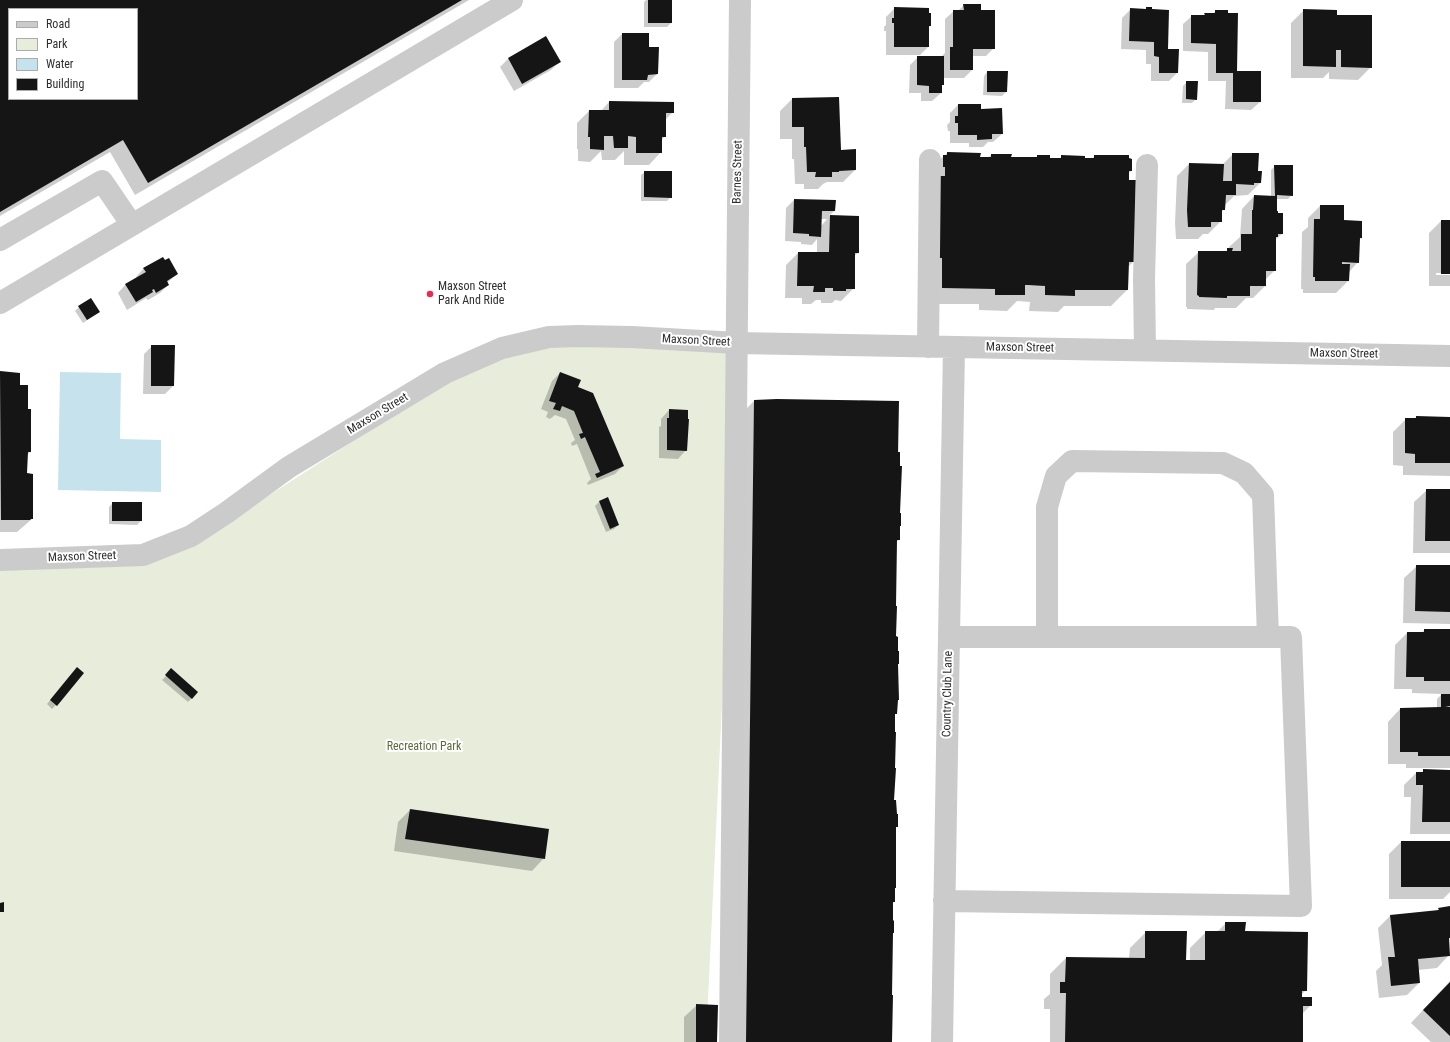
<!DOCTYPE html>
<style>
body{margin:0}
#map{position:relative;width:1450px;height:1042px;overflow:hidden;background:#fff;font-family:"Roboto Condensed",sans-serif}
canvas{display:block}
.legend{position:absolute;left:8px;top:8px;width:130px;height:92px;box-sizing:border-box;background:#fff;border:1px solid #ababab;margin:0;padding:5px 7px;list-style:none;font-size:12px;color:#2e2e2e}
.legend li{display:flex;align-items:center;gap:8px;height:20px}
.legend b{width:20px;border:1px solid #ababab}
</style>
<div id="map">
<canvas width="1450" height="1042"></canvas>
<ul class="legend">
<li><b style="height:5px;background:#cbcbcb"></b>Road</li>
<li><b style="height:11px;background:#e7ecdb"></b>Park</li>
<li><b style="height:11px;background:#c6e3ed"></b>Water</li>
<li><b style="height:11px;background:#151515"></b>Building</li>
</ul>
</div>
<script>
const c = document.querySelector('canvas').getContext('2d');
c.lineJoin = 'round';
function fillPath(path, color) {
  c.fillStyle = color;
  c.fill(path, 'evenodd');
}
function toPath(rows) {
  const path = new Path2D();
  for (const r of rows) {
    path.moveTo(r[0], r[1]);
    for (let i = 2; i < r.length; i += 2) path.lineTo(r[i], r[i + 1]);
  }
  return path;
}
function trace(path, color, width, dash) {
  c.strokeStyle = color;
  c.lineWidth = width;
  c.lineCap = dash ? 'butt' : 'round';
  c.setLineDash(dash || []);
  c.stroke(path);
}
function write(font, color, halo, rows, align = 'center') {
  c.font = font + ' "Roboto Condensed",sans-serif';
  c.lineWidth = 4;
  c.setLineDash([]);
  c.textBaseline = 'middle';
  c.strokeStyle = halo;
  c.fillStyle = color;
  for (const [text, x, y, turn = 0] of rows) {
    c.save();
    c.translate(x, y);
    c.rotate((+turn || 0) * Math.PI / 180);
    c.textAlign = isNaN(turn) ? turn : align;
    if (halo) c.strokeText(text, 0, 0);
    c.fillText(text, 0, 0);
    c.restore();
  }
}
fillPath(toPath([
 [739,343,706,1042,0,1042,0,561,192,545,459,373,530,346]
]), '#e7ecdb');
fillPath(toPath([
 [60,372,121,373,120,439,161,440,161,492,58,490]
]), '#c6e3ed');
fillPath(toPath([
 [0,0,469,0,135,195,110,152,0,216],
 [9,9,137,9,137,99,9,99],
 [646,0,671,0,671,23,667,27,644,27,644,2],
 [964,5,980,11,994,48,986,56,972,56,972,70,964,78,943,78,941,93,932,101,921,101,921,93,909,93,910,65,920,55,886,55,886,31,884,31,884,27,886,25,886,17,895,8,930,14,930,26,928,28,928,47,918,57,942,56,945,53,945,19,954,11,958,11],
 [1147,8,1177,73,1169,81,1151,81,1151,64,1146,64,1146,50,1121,49,1122,18,1130,10,1144,10],
 [1304,10,1336,16,1371,67,1358,80,1329,79,1329,72,1323,78,1291,78,1291,23],
 [1216,11,1227,14,1236,72,1260,102,1251,110,1225,109,1226,81,1208,81,1208,52,1183,51,1183,24,1192,16,1202,16,1205,14,1212,14],
 [622,34,657,74,649,82,644,82,638,88,614,88,614,42],
 [546,38,559,62,551,70,514,91,500,67,508,59],
 [987,72,1007,72,1006,92,1002,96,983,95,984,76],
 [1187,82,1196,99,1192,103,1182,103,1183,86],
 [792,99,840,151,855,170,843,182,827,182,823,184,818,189,804,189,804,184,795,184,794,159,792,159,792,139,780,139,780,111],
 [609,102,673,112,665,120,665,136,661,141,661,152,649,165,624,165,624,151,615,160,602,160,601,151,590,162,578,161,578,149,577,149,577,123,589,111,601,111],
 [958,105,980,110,1002,134,993,142,988,142,983,147,969,147,969,143,950,143,950,131,948,131,947,125,950,122,950,113],
 [947,153,988,158,991,155,1010,158,1035,158,1038,156,1049,158,1059,159,1062,156,1091,159,1095,156,1131,171,1128,174,1134,261,1127,268,1127,290,1111,306,1064,306,1058,312,1029,311,1030,302,1017,301,1007,311,979,310,979,304,926,304,927,172],
 [1233,154,1257,172,1260,183,1248,195,1234,196,1224,206,1224,209,1221,213,1221,221,1208,234,1203,234,1198,239,1176,239,1175,223,1177,176,1189,164,1222,165],
 [1275,166,1292,195,1288,199,1276,199,1276,212,1282,234,1275,240,1275,270,1265,280,1265,286,1253,298,1246,298,1236,308,1215,308,1214,310,1187,309,1187,307,1186,307,1186,264,1199,252,1225,252,1229,249,1229,247,1240,237,1242,209,1254,196,1271,197,1271,170],
 [645,172,671,197,667,201,641,201,641,175],
 [794,200,834,211,829,216,858,217,858,253,854,256,854,288,841,301,835,300,832,303,821,303,821,300,816,300,811,304,802,304,802,298,785,298,786,265,798,253,817,253,817,239,812,245,801,244,801,242,785,241,786,208],
 [821,219,827,219,821,226],
 [1320,206,1343,221,1361,238,1358,241,1358,262,1349,272,1348,281,1336,293,1303,293,1303,289,1301,289,1302,232,1308,227,1308,218],
 [1441,221,1450,221,1450,273,1436,273,1436,275,1450,275,1450,286,1429,286,1429,233],
 [144,268,177,274,167,283,168,285,160,293,148,300,146,298,127,310,118,293,126,284,137,278,136,277],
 [79,307,99,312,83,323,75,311],
 [152,346,174,346,173,386,165,394,143,394,144,354],
 [0,373,19,374,19,386,30,452,27,455,26,474,32,519,17,532,0,532],
 [560,373,577,388,623,466,615,474,588,485,587,483,591,479,577,444,572,446,571,443,575,440,566,419,555,415,550,419,546,417,548,412,541,409,552,381],
 [861,400,898,402,899,540,896,542,895,637,896,713,894,715,893,801,897,827,895,828,895,888,894,902,892,904,892,1008,891,1042,730,1042,738,417,754,401,860,402],
 [669,410,686,450,678,459,659,458,659,427,661,426,661,419],
 [1416,417,1450,418,1450,476,1403,475,1403,466,1393,465,1393,432,1406,419,1414,419],
 [1427,490,1450,490,1450,553,1413,553,1414,502],
 [607,499,618,525,614,529,606,532,595,506,599,502],
 [113,503,141,521,137,525,109,524,109,507],
 [1417,566,1450,566,1450,624,1403,623,1404,578],
 [1425,630,1450,630,1450,768,1406,768,1406,764,1388,764,1388,722,1400,709,1437,708,1437,699,1442,694,1412,693,1412,689,1394,689,1395,645,1407,633,1421,633],
 [73,672,56,705,52,709,47,704],
 [168,674,192,698,188,702,162,680],
 [1424,770,1450,771,1450,834,1410,834,1411,797,1404,797,1404,785,1416,773,1421,773],
 [410,810,544,858,532,871,394,851,398,822],
 [1401,842,1450,842,1450,892,1443,899,1389,899,1389,854],
 [1450,907,1449,955,1437,968,1418,970,1419,983,1407,995,1379,998,1376,971,1382,965,1378,928,1390,916,1436,911,1439,909],
 [1226,923,1244,932,1306,990,1301,995,1301,998,1311,1005,1302,1014,1302,1042,1050,1042,1050,1009,1044,1009,1044,999,1050,994,1050,974,1066,958,1129,959,1130,948,1146,932,1185,961,1190,961,1190,948,1206,932,1217,932],
 [1450,981,1450,1042,1431,1042,1411,1023],
 [697,1005,716,1042,684,1042,684,1017]
]), '#0003');
fillPath(toPath([
 [0,0,462,0,148,183,123,140,0,212],
 [9,9,137,9,137,99,9,99],
 [648,0,672,0,672,23,648,23],
 [963,4,981,4,981,10,995,10,995,49,973,49,973,70,950,70,950,47,953,47,953,10,964,10],
 [894,7,929,8,929,13,931,13,931,26,929,26,929,47,894,47,894,23,892,23,892,18,894,18],
 [1146,7,1152,7,1152,9,1169,10,1168,49,1179,49,1178,73,1159,73,1159,57,1154,56,1154,42,1129,41,1130,8,1146,9],
 [1303,9,1337,10,1337,15,1372,15,1372,68,1341,67,1341,50,1336,50,1336,67,1303,66],
 [1215,10,1228,10,1228,13,1238,13,1237,71,1261,71,1261,102,1233,102,1233,73,1216,73,1216,44,1191,43,1191,15,1205,15,1204,13,1215,13],
 [622,33,649,33,649,47,659,47,658,74,648,75,647,80,622,80],
 [546,36,561,62,522,84,508,58],
 [917,56,944,56,944,85,942,85,942,93,929,93,929,86,917,85],
 [987,71,1008,71,1007,92,987,92],
 [1186,81,1198,81,1197,100,1186,99],
 [839,97,841,150,856,149,856,170,839,171,839,172,832,172,832,177,815,177,816,172,807,172,806,147,804,147,804,127,792,127,792,98],
 [609,101,674,102,674,113,666,113,666,137,662,137,662,153,636,153,636,137,628,136,628,148,614,148,613,136,604,136,604,150,590,149,590,137,588,137,589,110,609,110],
 [958,104,981,104,981,109,1002,108,1003,134,992,134,992,139,977,140,977,135,958,135,958,123,955,123,955,116,958,116],
 [947,152,981,153,980,157,991,157,991,154,1012,154,1011,157,1037,157,1037,155,1050,155,1050,158,1061,158,1061,155,1085,156,1085,158,1094,158,1094,155,1129,155,1129,158,1132,159,1132,171,1129,171,1129,180,1136,180,1135,262,1129,262,1128,290,1075,290,1075,296,1045,295,1045,286,1028,285,1025,285,1025,295,995,295,995,289,942,288,942,258,937,258,938,176,945,176,945,167,943,167,943,155,947,155],
 [1232,153,1259,153,1258,171,1262,171,1261,183,1254,183,1254,185,1236,184,1236,195,1226,195,1225,210,1222,210,1222,222,1211,222,1211,227,1188,227,1187,210,1189,163,1224,164,1223,181,1232,181],
 [1274,165,1293,165,1293,196,1277,195,1277,211,1278,211,1278,213,1283,213,1283,234,1278,234,1278,237,1276,237,1276,271,1266,271,1266,286,1250,286,1250,296,1227,296,1227,298,1199,297,1199,296,1197,295,1198,251,1227,251,1227,248,1233,248,1232,251,1241,251,1241,234,1252,234,1252,210,1253,210,1254,195,1275,196],
 [644,171,672,171,672,198,644,197],
 [794,199,836,200,835,211,822,211,821,237,809,236,809,234,793,233],
 [1320,205,1344,205,1344,220,1362,221,1362,238,1360,238,1359,263,1342,262,1342,264,1350,264,1349,281,1315,281,1315,277,1313,277,1314,219,1320,219],
 [830,215,859,216,859,253,855,253,855,289,846,289,846,291,833,291,833,288,825,288,825,292,813,292,814,286,797,286,798,252,829,252],
 [1441,220,1450,220,1450,274,1441,274],
 [163,257,165,260,169,258,178,274,167,281,169,285,156,293,154,289,152,290,153,292,136,302,125,284,146,272,143,268],
 [91,298,100,312,87,320,78,306],
 [151,345,175,345,174,386,151,386],
 [0,371,20,373,20,385,28,385,28,409,31,409,31,452,28,452,27,473,33,474,33,519,30,519,31,520,1,520],
 [560,372,581,380,578,387,593,393,624,466,597,478,595,474,600,472,585,437,581,439,579,434,583,433,574,411,562,406,560,411,553,409,556,403,549,401],
 [777,399,899,401,898,452,900,452,900,466,902,466,900,513,901,513,901,526,900,526,900,540,897,540,896,606,897,606,896,636,898,637,898,651,899,651,899,664,898,664,899,700,898,700,897,714,895,714,895,732,896,732,895,768,896,768,894,800,896,800,897,814,898,814,898,827,896,827,896,888,895,888,895,902,893,902,893,921,894,920,894,933,893,933,892,995,893,995,892,1042,746,1042,754,400],
 [669,409,688,410,688,419,689,419,687,451,667,450,667,418,669,418],
 [1416,416,1450,417,1450,463,1415,463,1415,454,1405,453,1405,418,1416,418],
 [1426,489,1450,489,1450,541,1425,541],
 [608,497,619,525,610,529,599,501],
 [112,502,142,502,142,521,112,521],
 [1416,565,1450,565,1450,612,1415,611],
 [1424,629,1450,629,1450,681,1424,681,1424,677,1406,677,1407,632,1424,632],
 [77,667,84,673,57,706,50,700],
 [171,668,198,692,192,699,165,675],
 [1441,694,1450,694,1450,706,1445,706,1450,707,1450,756,1418,756,1418,752,1400,752,1400,708,1441,707],
 [1423,769,1450,770,1450,822,1422,822,1423,785,1416,785,1416,772,1423,772],
 [410,809,549,829,545,859,405,839],
 [1401,841,1450,841,1450,887,1401,887],
 [4,902,4,912,0,912,0,903],
 [1450,906,1450,938,1449,938,1450,956,1418,959,1420,983,1391,986,1388,957,1395,957,1390,915,1439,910,1438,908],
 [1225,922,1246,922,1245,931,1308,932,1307,991,1302,991,1302,997,1312,997,1312,1006,1303,1006,1303,1042,1065,1042,1066,993,1060,993,1060,982,1065,982,1066,957,1145,958,1145,931,1187,931,1186,960,1205,960,1205,931,1225,931],
 [1450,982,1450,1036,1423,1010],
 [696,1004,718,1005,717,1042,696,1042]
]), '#151515');
trace(toPath([
 [0,240,102,181,132,225],
 [0,303,512,0],
 [928,347,930,160],
 [1145,350,1144,279,1147,165],
 [0,560,143,555,191,536,226,513,289,467,445,373,502,348,549,337,578,336,632,337,737,343,1450,356],
 [1047,637,1047,507,1056,476,1072,461,1223,463,1244,473,1263,495,1268,637],
 [944,901,1301,906,1291,637,949,637],
 [730,1042,740,0],
 [942,1042,954,347]
]), '#cbcbcb', 22);
for (const [x, y, r, color] of [
 [430,294,4,"#ed2950"]
]) {
  const dot = new Path2D();
  dot.arc(x, y, r, 0, 2 * Math.PI);
  c.fillStyle = color;
  c.fill(dot);
  trace(dot, '#fff', 1.5);
}
write('12px', '#2e2e2e', '#fff', [
 ["Barnes Street",738,172,-89],
 ["Maxson Street",696,341,3],
 ["Maxson Street",1020,348,1],
 ["Maxson Street",1344,354,1],
 ["Maxson Street",378,414,-31],
 ["Maxson Street",82,557,-2],
 ["Country Club Lane",948,694,-89]
]);
write('12px', '#2e2e2e', '#fff', [
 ["Maxson Street",438,287],
 ["Park And Ride",438,301]
], 'left');
write('12px', '#586c3a', '#fff', [
 ["Recreation Park",424,747]
]);
</script>
